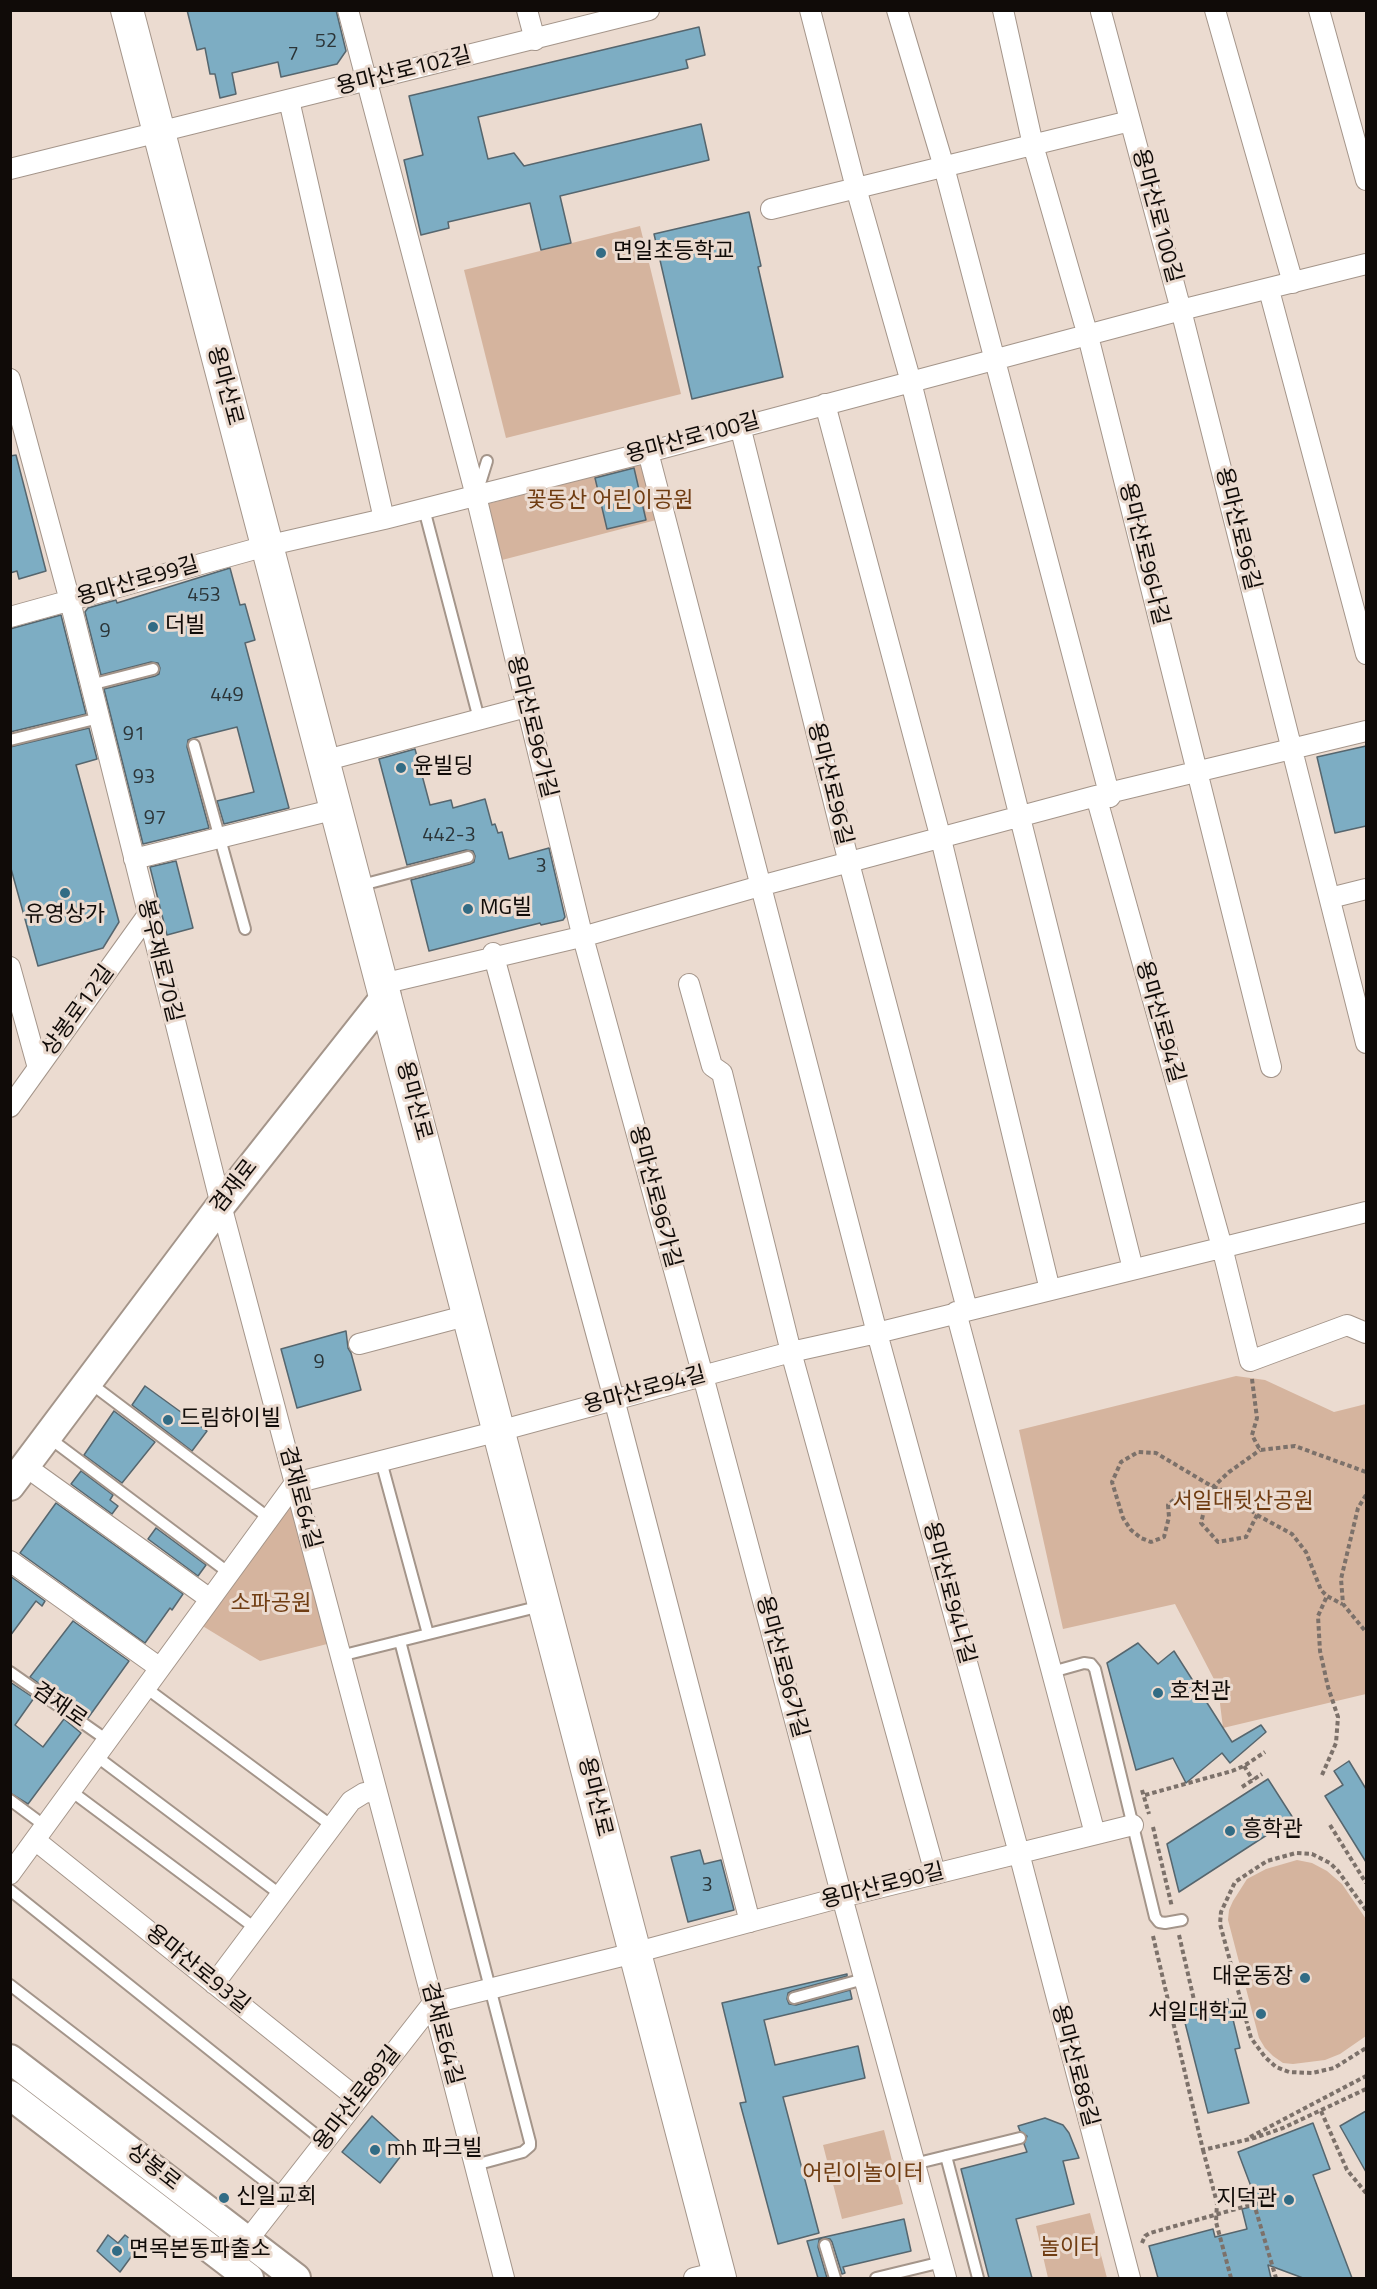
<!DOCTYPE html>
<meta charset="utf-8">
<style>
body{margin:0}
#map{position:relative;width:1377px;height:2289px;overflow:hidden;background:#ebdbd0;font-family:"Titillium Web",sans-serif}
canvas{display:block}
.frame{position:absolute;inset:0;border:12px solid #100b08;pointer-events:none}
</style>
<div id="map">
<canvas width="1377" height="2289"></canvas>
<div class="frame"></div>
</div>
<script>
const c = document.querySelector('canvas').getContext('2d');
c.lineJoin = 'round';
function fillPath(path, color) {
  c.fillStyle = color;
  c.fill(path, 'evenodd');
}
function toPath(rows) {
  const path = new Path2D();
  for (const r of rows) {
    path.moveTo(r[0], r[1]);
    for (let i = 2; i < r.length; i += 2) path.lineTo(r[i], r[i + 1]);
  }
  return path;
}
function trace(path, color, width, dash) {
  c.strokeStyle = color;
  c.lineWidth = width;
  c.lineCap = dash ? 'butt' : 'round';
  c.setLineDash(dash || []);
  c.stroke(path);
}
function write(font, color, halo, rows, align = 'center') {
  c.font = font + ' "Titillium Web","Noto Sans KR",sans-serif';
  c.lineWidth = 6;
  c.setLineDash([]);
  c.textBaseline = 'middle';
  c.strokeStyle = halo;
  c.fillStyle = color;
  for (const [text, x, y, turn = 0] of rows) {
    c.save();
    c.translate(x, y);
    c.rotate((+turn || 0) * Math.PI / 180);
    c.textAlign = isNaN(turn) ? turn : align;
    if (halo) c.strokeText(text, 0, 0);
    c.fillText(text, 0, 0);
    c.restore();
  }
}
fillPath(toPath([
 [640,226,681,394,506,438,464,270],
 [646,463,660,519,502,560,487,504],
 [1236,1376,1265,1380,1334,1412,1366,1404,1366,1694,1223,1728,1218,1687,1175,1604,1063,1629,1019,1430],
 [294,1487,335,1642,260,1661,196,1622],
 [1297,1860,1312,1863,1327,1871,1342,1884,1366,1919,1366,2036,1340,2054,1325,2060,1293,2064,1283,2063,1273,2056,1265,2048,1259,2038,1228,1920,1229,1910,1233,1901,1247,1879,1266,1869],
 [884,2130,903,2204,842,2219,823,2145],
 [1090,2213,1107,2278,1048,2278,1036,2226]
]), '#d5b49e');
const building = toPath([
 [187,10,336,10,346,51,337,64,281,77,278,62,232,73,236,94,220,98,215,74,210,74,205,48,197,50,187,10],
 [699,27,705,55,686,60,688,68,478,117,488,159,514,153,524,166,701,124,709,160,560,196,571,243,541,250,530,203,448,222,449,228,421,235,404,160,423,155,409,96,699,27],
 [749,212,761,266,758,267,783,377,692,399,654,234,749,212],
 [16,455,46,571,19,579,17,571,10,573,10,456,16,455],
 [634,468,646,520,607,529,595,478,634,468],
 [230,568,240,605,245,604,255,640,245,643,289,808,224,824,217,801,254,792,237,727,193,738,188,740,187,747,209,828,143,844,104,689,155,676,159,674,160,668,158,663,151,662,101,675,85,612,88,608,116,600,117,603,230,568],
 [61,615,86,714,10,732,10,629,61,615],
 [89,728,97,759,76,765,119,922,103,948,38,966,10,865,10,747,89,728],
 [1366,746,1366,826,1335,833,1317,757,1366,746],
 [415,749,430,805,451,800,453,808,485,799,492,825,495,824,498,833,502,832,509,859,549,848,565,917,563,920,541,925,540,923,429,951,411,880,470,864,474,862,475,856,473,851,466,850,407,865,379,759,415,749],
 [176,861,193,928,167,935,150,867,176,861],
 [346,1331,348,1348,351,1353,361,1390,297,1408,281,1349,346,1331],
 [145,1386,207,1431,192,1451,132,1405,145,1386],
 [114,1411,155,1442,122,1483,84,1455,114,1411],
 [81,1471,113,1495,110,1500,118,1506,112,1514,71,1484,81,1471],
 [56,1503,183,1594,172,1610,170,1608,145,1643,20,1553,56,1503],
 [156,1528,206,1565,198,1576,148,1539,156,1528],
 [10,1576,45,1601,42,1606,36,1601,10,1636,10,1576],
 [73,1621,129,1661,88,1718,30,1677,73,1621],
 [1138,1643,1158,1664,1174,1651,1232,1742,1261,1725,1266,1732,1230,1763,1222,1753,1186,1783,1173,1758,1136,1770,1107,1663,1138,1643],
 [10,1682,34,1698,15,1725,43,1747,64,1719,81,1733,28,1804,10,1793,10,1682],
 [1349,1761,1366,1789,1366,1862,1325,1796,1343,1785,1334,1771,1349,1761],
 [1268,1779,1293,1818,1179,1892,1167,1844,1268,1779],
 [700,1850,704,1864,721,1860,734,1910,688,1922,671,1857,700,1850],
 [847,1974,847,1976,792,1991,788,1993,787,1999,789,2004,796,2005,850,1990,852,1999,764,2020,775,2065,858,2046,865,2078,783,2097,819,2233,778,2244,740,2103,746,2102,722,2003,847,1974],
 [1228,1999,1240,2048,1235,2049,1249,2103,1208,2113,1182,2011,1228,1999],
 [1366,2111,1366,2172,1340,2126,1366,2111],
 [372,2116,407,2148,380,2183,342,2152,372,2116],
 [1045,2118,1063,2125,1069,2133,1079,2158,1063,2161,1074,2204,1016,2219,1032,2278,989,2278,961,2169,1027,2152,1024,2144,1027,2136,1020,2131,1018,2126,1045,2118],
 [1313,2123,1330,2169,1313,2175,1352,2278,1303,2278,1268,2265,1271,2278,1158,2278,1149,2246,1213,2229,1215,2237,1247,2229,1242,2209,1258,2205,1238,2152,1313,2123],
 [904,2219,911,2251,843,2267,845,2273,842,2274,832,2242,830,2239,823,2238,819,2240,818,2247,827,2278,818,2278,807,2241,904,2219],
 [108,2235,118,2243,125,2235,139,2246,120,2272,97,2251,108,2235]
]);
fillPath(building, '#7dadc3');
trace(building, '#56666e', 1.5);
const lane = toPath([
 [478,490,487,461],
 [424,509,479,719],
 [90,685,153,669],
 [10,740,99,718],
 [194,745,245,929],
 [358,886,468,857],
 [90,1383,269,1518],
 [48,1437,229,1573],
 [381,1461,428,1634],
 [400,1641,530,2142,530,2146,523,2152,475,2165],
 [340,1656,541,1606],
 [10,1672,107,1740],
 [1052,1672,1084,1663,1091,1664,1095,1669,1155,1917,1159,1922,1165,1923,1182,1920],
 [146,1688,332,1826],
 [96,1756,281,1895],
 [71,1791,255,1928],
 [10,1800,45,1826],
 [10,1890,325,2142],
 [10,1985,283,2195],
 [794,1998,864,1979],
 [946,2156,978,2278],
 [914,2164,1020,2138],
 [825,2245,835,2278],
 [876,2278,942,2262]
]);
const street = toPath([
 [348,10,476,496,581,930,703,1376,842,1897,946,2278],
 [527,10,535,40],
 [810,10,856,188,911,382,1133,1269],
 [897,10,944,167,1110,797],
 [1003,10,1033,145,1088,336,1271,1067],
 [1215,10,1293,283],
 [1319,10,1366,180],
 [1101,12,1181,310,1366,1043],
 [289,100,384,519],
 [10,169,649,10],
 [771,209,1130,121],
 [1269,290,1366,654],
 [10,379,70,601,221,1205,433,2003,504,2278],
 [825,404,941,839,1050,1290],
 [740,426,849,863,967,1309],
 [648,452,877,1333,1019,1853,1130,2278],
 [10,617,266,546,384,519,648,452,1181,310,1366,264],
 [323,761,526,707],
 [1096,796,1222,1247,1250,1361,1347,1325,1366,1333],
 [134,859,336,809],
 [1330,898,1366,889],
 [493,953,614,1399,750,1922],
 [10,967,38,1068],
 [382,984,589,935,760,886,1096,796,1366,731],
 [689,984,712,1066,722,1073,791,1352,935,1873],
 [10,1107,147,916],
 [956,1312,1095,1834],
 [359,1344,469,1315],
 [25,1466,210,1599],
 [10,1561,160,1668],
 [35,1840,358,2099],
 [10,1874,295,1483,499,1431,791,1352,877,1333,1366,1212],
 [214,1984,351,1801,364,1793,376,1791],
 [247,2241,433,2003,634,1953,842,1897,1133,1825],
 [694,2278,719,2272]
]);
const secondary = toPath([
 [10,1486,221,1205,386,996],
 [10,2059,296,2278],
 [10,2095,249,2278]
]);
const primary = toPath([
 [127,10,720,2278]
]);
trace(lane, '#a4958a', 14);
trace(street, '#a4958a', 22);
trace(secondary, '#a4958a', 32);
trace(primary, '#a4958a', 34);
trace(toPath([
 [1252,1379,1257,1418,1252,1435,1260,1450,1295,1446,1366,1472],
 [1213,1487,1228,1492,1257,1515,1246,1537,1218,1542,1201,1523,1209,1491,1213,1487],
 [1209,1491,1180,1494,1168,1505,1169,1517,1164,1537,1151,1542,1141,1538,1131,1530,1123,1518,1112,1482,1121,1462,1138,1452,1156,1453,1213,1487,1229,1472,1260,1450],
 [1366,1495,1358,1508,1341,1579,1343,1604,1366,1632],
 [1257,1515,1292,1534,1306,1552,1321,1590,1327,1596,1342,1604],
 [1244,1766,1253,1780],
 [1322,1775,1336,1743,1338,1717,1328,1687,1320,1651,1318,1616,1327,1596],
 [1242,1787,1262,1774],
 [1142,1790,1149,1814],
 [1145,1795,1232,1771,1244,1766,1265,1752],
 [1330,1825,1366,1883],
 [1153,1827,1172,1907],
 [1366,1910,1338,1871,1330,1863,1312,1854,1296,1853,1267,1861,1235,1882,1221,1912,1220,1924,1251,2038,1265,2057,1276,2067,1289,2072,1312,2073,1334,2068,1366,2048],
 [1179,1935,1194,2000],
 [1153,1936,1203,2150,1254,2138,1283,2128,1366,2089],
 [1321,2111,1347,2170,1366,2193],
 [1250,2137,1366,2076],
 [1203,2150,1217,2203,1216,2222,1231,2278],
 [1142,2243,1145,2236,1150,2233,1254,2204,1276,2278]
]), '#7c716a', 4, [4.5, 3]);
trace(lane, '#fff', 10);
trace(street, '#fff', 20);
trace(secondary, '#fff', 28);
trace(primary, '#fff', 32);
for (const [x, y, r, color] of [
 [601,253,6,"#326c85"],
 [153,627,6,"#326c85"],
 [401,768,6,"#326c85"],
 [65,893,6,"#326c85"],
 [468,909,6,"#326c85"],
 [168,1420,6,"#326c85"],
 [1158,1693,6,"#326c85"],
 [1230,1831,6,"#326c85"],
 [1305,1978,6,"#326c85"],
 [1261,2014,6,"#326c85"],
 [375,2150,6,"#326c85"],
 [224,2198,6,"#326c85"],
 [1289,2200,6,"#326c85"],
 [117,2251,6,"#326c85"]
]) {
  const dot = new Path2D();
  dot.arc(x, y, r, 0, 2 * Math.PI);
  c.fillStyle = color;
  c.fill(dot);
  trace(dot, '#ebdbd0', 2);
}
write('20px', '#2b3437', null, [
 ["52",326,42],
 ["7",293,55],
 ["453",204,596],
 ["9",105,632],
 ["449",227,696],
 ["91",134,735],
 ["93",144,778],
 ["97",155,819],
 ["442-3",449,836],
 ["3",541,867],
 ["9",319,1363],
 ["3",707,1886]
]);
write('22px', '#100b08', '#ebdbd0', [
 ["용마산로102길",404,72,-14],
 ["용마산로100길",1156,216,75],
 ["용마산로",224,386,75],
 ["용마산로100길",693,439,-15],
 ["용마산로96길",1237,529,76],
 ["용마산로96나길",1143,554,76],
 ["용마산로99길",138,582,-16],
 ["용마산로96가길",531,727,76],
 ["용마산로96길",829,784,76],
 ["봉우재로70길",159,961,76],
 ["상봉로12길",79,1011,-54],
 ["용마산로94길",1159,1022,74],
 ["용마산로",413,1101,75],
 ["겸재로",235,1187,-52],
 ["용마산로96가길",654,1197,75],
 ["용마산로94길",645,1391,-15],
 ["겸재로64길",299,1498,75],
 ["용마산로94나길",948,1593,75],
 ["용마산로96가길",781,1667,75],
 ["겸재로",59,1706,35],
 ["용마산로",594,1797,76],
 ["용마산로90길",883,1887,-14],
 ["용마산로93길",197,1970,39],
 ["겸재로64길",441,2034,75],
 ["용마산로86길",1074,2066,75],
 ["용마산로89길",358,2099,-52],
 ["상봉로",153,2168,38]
]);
write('22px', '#100b08', '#ebdbd0', [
 ["면일초등학교",613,253],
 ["더빌",165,627],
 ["윤빌딩",413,768],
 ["MG빌",480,909],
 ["유영상가",65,916,"center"],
 ["드림하이빌",180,1420],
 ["호천관",1170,1693],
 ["흥학관",1242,1831],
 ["대운동장",1293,1978,"right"],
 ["서일대학교",1249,2014,"right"],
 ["mh 파크빌",387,2150],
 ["신일교회",236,2198],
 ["지덕관",1277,2200,"right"],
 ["면목본동파출소",129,2251]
], 'left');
write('22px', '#703d12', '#ebdbd0', [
 ["꽃동산 어린이공원",610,502],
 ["서일대뒷산공원",1243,1503],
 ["소파공원",271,1605],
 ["어린이놀이터",863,2175],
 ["놀이터",1070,2249]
]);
</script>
